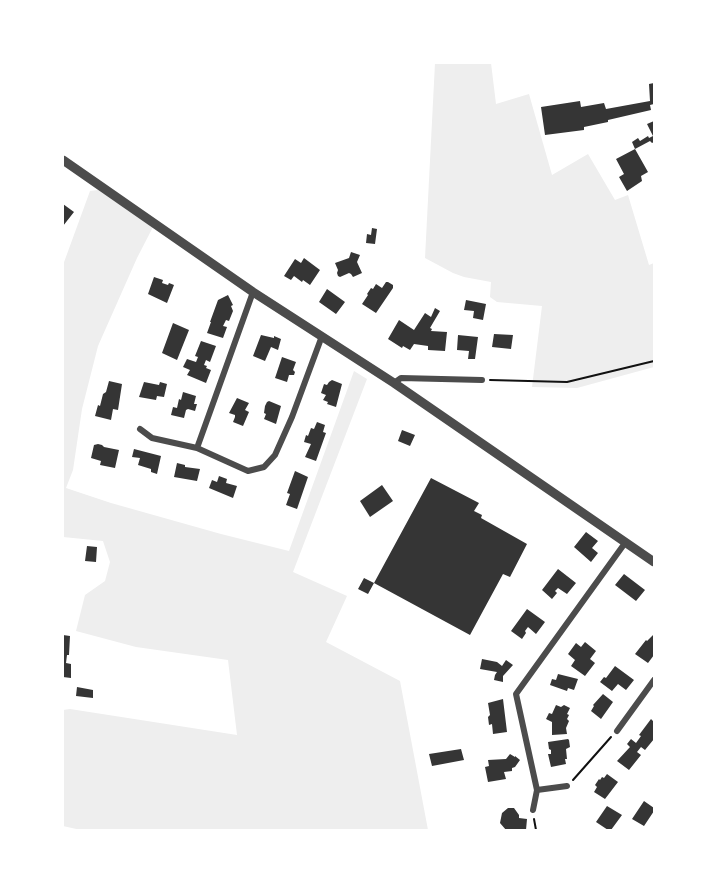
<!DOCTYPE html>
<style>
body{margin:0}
#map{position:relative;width:717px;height:893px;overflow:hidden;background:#fff;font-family:"DM Sans",sans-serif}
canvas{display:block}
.frame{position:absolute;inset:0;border:64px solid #fff;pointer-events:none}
</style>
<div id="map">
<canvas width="717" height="893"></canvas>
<div class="frame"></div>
</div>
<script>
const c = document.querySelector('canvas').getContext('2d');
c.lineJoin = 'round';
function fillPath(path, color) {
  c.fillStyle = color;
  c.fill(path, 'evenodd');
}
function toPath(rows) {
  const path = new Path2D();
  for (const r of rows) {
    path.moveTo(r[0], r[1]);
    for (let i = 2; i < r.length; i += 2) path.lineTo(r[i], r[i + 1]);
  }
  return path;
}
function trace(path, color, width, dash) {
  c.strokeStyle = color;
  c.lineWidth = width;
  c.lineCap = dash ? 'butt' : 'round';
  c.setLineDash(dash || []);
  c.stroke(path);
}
fillPath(toPath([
 [435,63,491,63,496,104,529,94,552,175,588,154,615,200,628,195,649,265,654,263,654,367,577,388,532,387,542,306,497,302,490,297,491,282,464,277,453,273,425,258],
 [98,190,153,227,137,258,98,346,82,409,73,470,66,488,111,503,221,534,289,551,354,371,367,379,293,572,347,596,326,642,400,681,428,830,81,830,63,826,63,710,70,709,237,735,228,660,136,647,76,631,85,595,105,581,110,562,103,541,63,537,63,265,90,191]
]), '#eee');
fillPath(toPath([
 [654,83,654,104,650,105,651,110,608,120,608,122,584,127,584,130,545,135,541,107,580,101,581,107,604,103,606,109,650,101,649,84],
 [654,121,654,142,652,143,650,141,635,149,648,172,641,176,642,181,627,191,619,177,624,174,616,159,635,149,632,142,638,138,640,141,648,136,649,138,653,136,647,124],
 [63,204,74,212,63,226],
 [372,228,377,229,375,244,366,243,367,234,371,235],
 [351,252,360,255,357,262,362,273,353,277,351,274,349,273,340,277,338,276,337,273,338,270,335,263,349,258],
 [304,258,320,270,310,285,303,280,302,282,294,276,291,280,284,276,295,259,301,263],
 [154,277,163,280,162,283,168,285,169,283,174,285,167,303,148,294],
 [386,282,388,282,393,285,393,288,376,313,362,304,368,295,367,294,371,288,373,289,376,284,382,288],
 [327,289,345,302,336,314,319,302],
 [228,295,233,305,231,306,233,311,229,321,226,320,223,326,227,327,223,338,207,333,211,322,210,322,218,300],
 [466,300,486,304,483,320,473,318,474,311,464,310],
 [435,308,440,311,430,328,432,329,431,331,447,332,445,351,428,350,428,346,414,344,410,350,403,346,402,348,388,339,399,320,414,330,425,313,431,317],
 [173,323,189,330,177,360,162,353],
 [494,334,513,335,511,349,492,347],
 [261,335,274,338,274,336,281,339,278,350,271,347,265,361,253,356],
 [458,335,478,337,475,359,468,359,469,351,457,350],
 [201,341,216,346,210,362,206,360,204,365,207,366,206,368,211,370,206,383,187,375,190,370,183,367,187,359,196,362,198,357,195,356],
 [282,357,296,362,293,370,295,372,294,375,289,375,287,382,275,378],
 [332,380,342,384,336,407,327,404,328,402,323,400,326,395,321,393,324,384,327,385,329,382],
 [109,381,122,384,118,410,113,409,111,420,95,416,98,405,100,406,103,394,106,392],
 [144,382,159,385,160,382,167,384,164,397,157,396,156,400,139,397],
 [183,392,196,396,194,404,197,404,195,411,188,409,186,410,184,418,171,415,173,407,177,408,179,399,181,400],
 [237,398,249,403,245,410,249,412,243,426,233,422,235,417,235,415,229,413],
 [269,401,281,406,276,424,264,419,266,414,264,413,265,406,267,402],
 [317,422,325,425,323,432,326,433,316,461,305,457,311,444,304,442,306,435,308,436,311,428,314,429],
 [402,430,415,435,410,446,398,441],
 [98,444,102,445,104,447,119,450,115,468,100,465,101,461,91,458,94,445],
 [134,449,161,456,157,474,151,472,151,469,138,465,140,458,132,457],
 [177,463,185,465,185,467,200,469,197,481,174,477],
 [295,471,308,477,297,509,286,505,290,494,287,493],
 [219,476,227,479,226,483,237,486,233,498,209,488,212,480,217,482],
 [431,478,479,503,474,511,482,515,481,518,527,544,510,577,503,574,470,635,374,583],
 [382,485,393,501,370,517,360,501],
 [586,532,598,541,592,548,598,553,591,562,574,547],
 [87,546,97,547,96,562,85,561],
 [558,569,576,583,567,594,558,588,555,591,557,593,552,599,542,590],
 [624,574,645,590,636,601,615,585],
 [364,578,374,583,368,594,358,589],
 [527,609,545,622,536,634,528,627,525,631,526,633,522,639,511,631],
 [654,634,654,655,648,663,635,654,646,640,647,641],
 [63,635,70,636,69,655,67,655,66,663,71,664,71,678,63,677],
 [585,642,596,651,590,659,595,663,585,676,571,666,575,660,568,654,576,643,581,647],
 [482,659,497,662,502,666,506,660,513,665,503,676,503,682,494,680,495,675,497,672,480,669],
 [615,666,634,680,626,690,618,684,612,691,600,682,604,677,606,678],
 [558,674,578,679,574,690,568,688,567,691,550,685,552,679,556,680],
 [77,687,93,690,93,698,76,696],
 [603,694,613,702,601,719,591,711,594,706,593,705],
 [503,699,507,732,493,734,492,724,489,725,488,717,490,715,488,703],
 [556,705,561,707,564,705,570,708,567,714,569,715,567,719,569,721,566,728,567,734,552,735,552,722,546,719,549,713,552,714],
 [651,719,654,722,654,739,645,750,641,747,637,752,641,755,629,770,617,761,630,747,627,744,631,739,636,743,641,736,639,735],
 [568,739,569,740,570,747,566,749,567,759,565,759,566,764,551,767,548,754,551,754,551,750,549,749,548,742],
 [461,749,464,760,432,766,429,754],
 [510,754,515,757,515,756,520,760,515,767,512,768,512,771,504,772,506,779,488,782,485,767,489,766,488,760,506,759],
 [607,774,618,782,605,799,594,792,597,787,595,785,599,779,600,780,602,777,604,778],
 [644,801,654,808,654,811,644,826,632,819],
 [607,806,622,815,611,830,608,830,596,822],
 [508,808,514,808,519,815,519,818,527,819,526,830,506,830,500,823,502,813]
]), '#353535');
trace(toPath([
 [490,380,567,382,654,361],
 [573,780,611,737],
 [534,819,536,830]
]), '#111', 2);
trace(toPath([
 [394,383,401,378,482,380],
 [140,429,152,438,197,448,248,471,264,467,275,455,292,417,322,336],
 [197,448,253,292],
 [617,731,654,680],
 [537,790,567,786],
 [533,810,537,790,516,694,625,543]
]), '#4c4c4c', 6);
trace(toPath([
 [63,160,253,292,394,383,654,562]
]), '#4c4c4c', 9);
</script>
